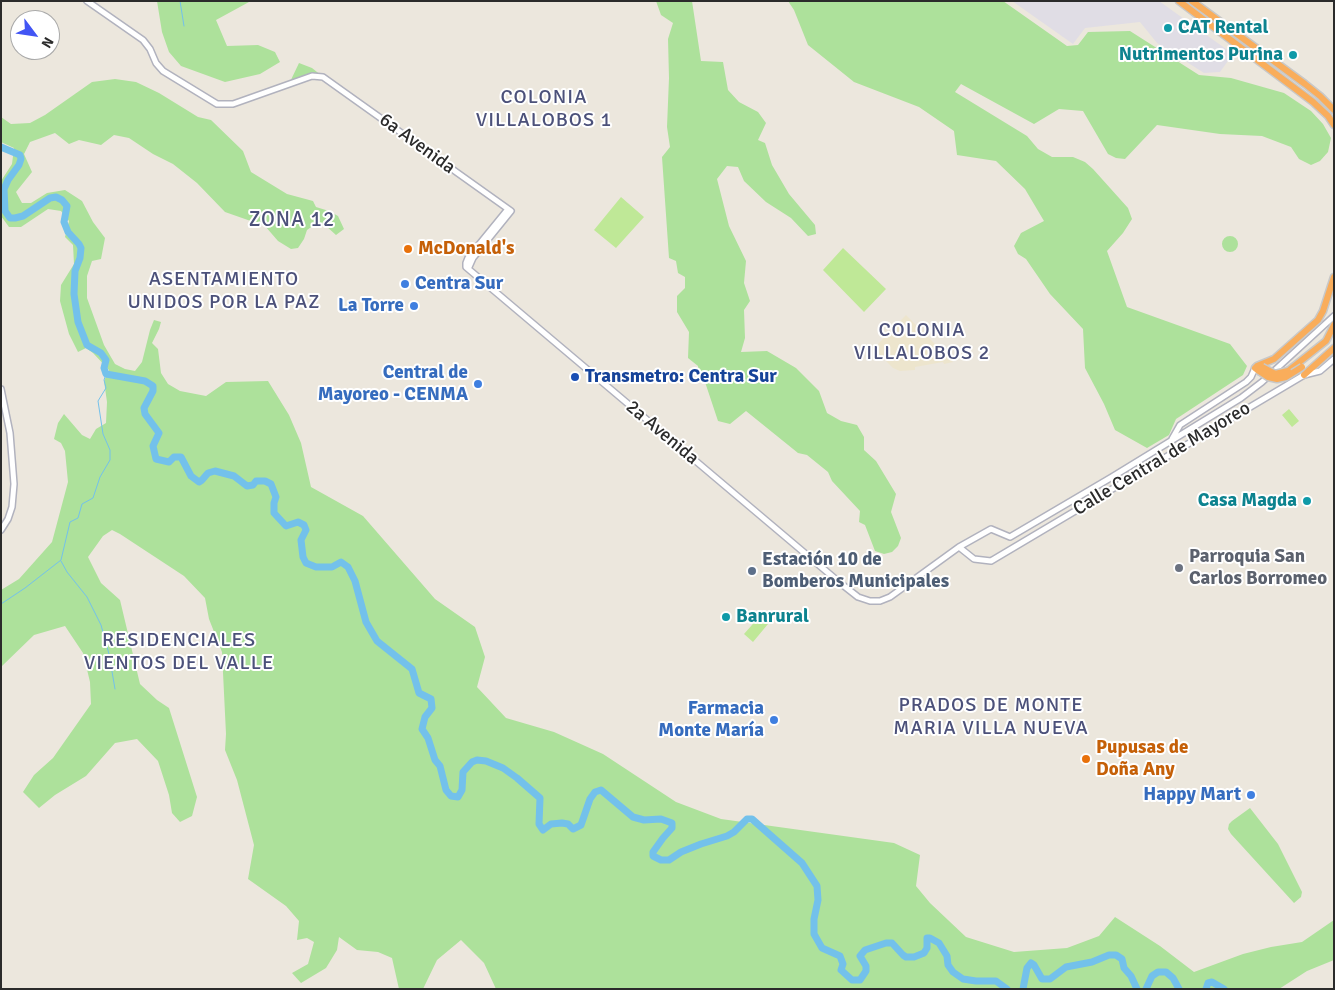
<!DOCTYPE html>
<meta charset="utf-8">
<style>
body{margin:0}
#map{position:relative;width:1335px;height:990px;overflow:hidden;background:#ece7dd;font-family:Signika,sans-serif}
canvas{display:block}
.frame{position:absolute;inset:0;border:2px solid #2b2b2b;pointer-events:none}
.north{position:absolute;left:10px;top:10px;width:50px;height:50px;box-sizing:border-box;background:#fff;border:1px solid #aaa;border-radius:50%;rotate:121deg;font-size:14px;font-weight:700;line-height:20px;text-align:center;color:#2b2b2b}
.north::after{content:'';display:block;margin:auto;width:18px;height:22px;background:#4255f4;clip-path:polygon(50% 0,100% 100%,50% 72%,0 100%)}
</style>
<div id="map">
<canvas width="1335" height="990"></canvas>
<div class="frame"></div>
<div class="north">N</div>
</div>
<script>
const c = document.querySelector('canvas').getContext('2d');
c.lineJoin = 'round';
function fillPath(path, color) {
  c.fillStyle = color;
  c.fill(path, 'evenodd');
}
function toPath(rows) {
  const path = new Path2D();
  for (const r of rows) {
    if (r.length === 3) {
      path.moveTo(r[0] + r[2], r[1]);
      path.arc(r[0], r[1], r[2], 0, 2 * Math.PI);
      continue;
    }
    path.moveTo(r[0], r[1]);
    for (let i = 2; i < r.length; i += 2) path.lineTo(r[i], r[i + 1]);
  }
  return path;
}
function trace(path, color, width, dash) {
  c.strokeStyle = color;
  c.lineWidth = width;
  c.lineCap = dash ? 'butt' : 'round';
  c.setLineDash(dash || []);
  c.stroke(path);
}
function write(font, color, halo, rows, align = 'center') {
  c.font = font + ' Signika,sans-serif';
  c.lineWidth = 4;
  c.setLineDash([]);
  c.textBaseline = 'middle';
  c.strokeStyle = halo;
  c.fillStyle = color;
  for (const [text, x, y, turn = 0] of rows) {
    c.save();
    c.translate(x, y);
    c.rotate((+turn || 0) * Math.PI / 180);
    c.textAlign = isNaN(turn) ? turn : align;
    if (halo) c.strokeText(text, 0, 0);
    c.fillText(text, 0, 0);
    c.restore();
  }
}
fillPath(toPath([
 [1012,1,1159,1,1233,54,1220,72,1204,73,1157,43,1140,22,1085,28,1073,44]
]), '#e0dde5');
fillPath(toPath([
 [906,315,953,362,944,364,943,362,915,367,915,370,900,371,893,368,878,353,877,346,879,343]
]), '#ede5cd');
fillPath(toPath([
 [157,1,248,1,249,2,216,20,227,46,258,45,275,52,280,62,260,74,225,82,181,66,169,52,162,32],
 [656,1,692,1,701,61,723,62,728,90,739,102,758,112,766,123,758,140,765,143,772,165,789,194,815,225,816,234,808,236,791,218,766,202,744,181,738,167,727,166,717,179,729,226,746,261,744,283,750,301,744,310,745,338,741,352,767,351,796,368,819,391,827,413,841,421,857,425,864,437,864,450,876,461,896,494,891,512,901,538,898,546,892,552,884,554,875,551,865,525,859,522,860,511,832,481,828,472,807,455,798,453,746,411,730,424,718,421,705,382,699,376,698,366,688,358,689,332,677,312,677,296,685,288,685,277,678,273,676,261,669,258,662,157,670,147,667,127,669,78,668,39,673,23,661,15],
 [788,1,1003,1,1067,46,1078,45,1088,32,1130,31,1199,75,1231,78,1284,93,1311,111,1323,124,1331,138,1328,152,1320,161,1311,165,1299,159,1291,147,1262,136,1220,134,1157,125,1125,159,1116,158,1108,154,1083,111,1059,109,1034,124,961,84,955,92,1027,136,1038,149,1052,157,1073,157,1085,162,1093,169,1128,208,1132,219,1123,233,1107,251,1127,307,1230,344,1247,366,1243,375,1176,419,1169,435,1147,448,1115,430,1104,404,1085,368,1083,329,1050,294,1026,259,1018,254,1014,246,1021,233,1044,221,1025,189,996,161,957,155,954,131,919,107,854,82,808,45,794,10],
 [299,63,312,68,322,76,289,84],
 [115,79,136,82,159,93,198,117,211,120,243,151,251,172,287,194,313,201,316,207,329,211,338,216,344,229,336,235,326,226,317,223,307,230,304,239,298,248,291,249,278,241,265,226,225,212,197,183,173,164,153,154,129,138,114,135,101,145,79,140,69,144,55,133,30,142,24,154,32,172,16,192,22,203,31,203,47,193,65,190,82,201,93,222,105,238,101,259,92,261,87,276,87,298,104,345,115,364,125,369,135,371,142,362,150,330,154,320,161,322,159,329,152,343,158,349,161,373,168,384,180,391,206,396,226,382,268,381,289,415,301,443,311,487,363,516,435,599,475,627,485,657,477,687,506,718,554,732,603,754,676,802,721,819,894,843,920,855,916,886,930,903,966,937,1014,952,1067,948,1099,936,1115,917,1160,946,1194,972,1243,954,1271,947,1302,942,1334,920,1334,960,1307,971,1279,989,496,989,484,963,461,940,437,960,423,989,399,989,392,958,378,952,357,950,339,937,337,950,326,968,301,983,292,973,308,964,314,942,307,938,297,940,299,921,286,906,248,879,254,845,237,780,225,750,226,734,222,652,209,619,205,598,184,576,120,534,112,530,103,536,88,557,101,583,120,600,140,684,157,700,169,708,197,797,192,816,180,822,172,813,169,795,158,761,137,739,115,743,86,776,55,795,39,808,23,792,34,775,53,758,91,704,90,682,83,653,65,626,34,635,1,667,1,590,19,579,52,542,68,482,65,451,61,443,54,439,58,423,64,414,82,435,90,439,96,429,106,423,107,402,104,381,109,370,93,353,86,348,78,352,69,334,60,301,61,285,74,264,73,245,65,237,69,221,61,211,48,209,21,227,9,227,1,216,1,181,12,164,14,148,1,142,1,117,11,124,30,123,45,115,92,82],
 [1230,244,8],
 [1250,808,1278,844,1302,892,1301,897,1294,903,1231,834,1228,829,1229,824,1232,821]
]), '#ade19b');
fillPath(toPath([
 [621,197,644,217,616,248,594,230],
 [843,248,886,289,864,312,823,270],
 [1289,409,1299,421,1292,427,1282,415],
 [759,617,768,624,753,642,744,634]
]), '#bfe897');
trace(toPath([
 [180,1,184,26],
 [61,561,67,572,87,597,101,625,109,654,115,689],
 [1,604,25,588,61,560,70,522,78,518,82,504,93,498,100,477,110,460,110,450,103,434,98,401,106,388,104,380,106,374]
]), '#73c1eb', 1);
trace(toPath([
 [1,147,20,155,21,159,19,165,8,180,4,189,5,211,10,218,15,218,23,216,50,198,56,197,62,200,67,206,64,222,68,232,79,244,81,248,80,258,75,271,74,294,78,322,87,345,101,353,106,360,104,368,106,374,145,381,153,386,153,391,144,408,145,414,159,433,153,446,156,459,169,462,174,457,181,457,191,476,199,482,202,480,208,473,215,471,234,476,247,486,253,485,256,481,265,481,271,484,276,497,274,503,274,513,286,526,298,522,304,525,306,530,301,540,303,557,306,563,316,567,332,567,341,562,348,567,355,581,366,622,377,641,412,669,419,693,431,699,432,708,425,717,422,729,428,738,435,760,440,766,446,790,451,796,458,797,462,790,463,772,472,762,477,760,486,761,503,768,517,778,540,798,539,824,543,830,551,824,562,823,568,824,573,829,581,825,590,799,595,792,601,790,633,817,644,820,661,819,672,823,672,828,663,838,653,852,653,856,661,860,669,860,681,852,701,844,727,836,734,832,747,819,752,819,802,863,817,886,818,900,814,919,814,934,822,948,840,956,843,964,841,970,852,980,860,980,866,971,866,966,860,956,865,950,886,943,892,943,903,955,906,957,914,957,924,953,927,948,927,938,930,938,939,943,947,956,948,965,953,972,963,979,976,981,996,981,1007,989],
 [1023,989,1027,968,1031,963,1034,965,1042,979,1050,979,1066,967,1092,962,1109,955,1116,955,1122,959,1124,968,1131,976,1137,989],
 [1146,989,1152,976,1158,972,1166,972,1173,978,1179,989],
 [1206,989,1208,983,1212,982,1224,989]
]), '#73c1eb', 7);
const secondary = toPath([
 [87,1,143,40,150,49,156,63,163,71,217,104,233,104,312,76,323,77,344,92,511,211,473,258,469,267],
 [508,209,468,258,466,263,466,267,839,582,858,597,870,601,880,601,890,597,959,547,991,529,1010,537,1112,477,1241,398,1262,382,1334,316],
 [1,389,10,433,14,484,12,507,8,519,1,530],
 [1172,439,1180,425,1246,382,1251,377,1255,368],
 [959,547,974,559,991,561,1304,375,1320,371,1334,359]
]);
const highway = toPath([
 [1179,1,1313,102,1328,116,1334,125],
 [1192,1,1305,84,1320,96,1334,110],
 [1259,371,1255,368,1257,366,1274,359,1318,320,1323,311,1334,277],
 [1288,371,1326,341,1334,325],
 [1304,375,1334,348]
]);
trace(secondary, '#b1b2be', 8);
trace(highway, '#c8c8c8', 9);
trace(secondary, '#fff', 5);
trace(highway, '#f9ad5b', 6);
const highwayBridge = toPath([
 [1262,367,1275,374,1288,371],
 [1259,371,1268,377,1277,379,1286,377,1302,367]
]);
trace(highwayBridge, '#c8c8c8', 9, []);
trace(highwayBridge, '#f9ad5b', 6);
for (const [x, y, r, color] of [
 [1168,28,5,"#0f9aa8"],
 [1293,55,5,"#0f9aa8"],
 [408,249,5,"#e8710a"],
 [405,284,5,"#3f7fe0"],
 [414,306,5,"#3f7fe0"],
 [575,377,5,"#1a4fb4"],
 [478,384,5,"#3f7fe0"],
 [1307,501,5,"#0f9aa8"],
 [1179,568,5,"#6b7280"],
 [752,571,5,"#5c6f8a"],
 [726,617,5,"#0f9aa8"],
 [774,720,5,"#3f7fe0"],
 [1086,759,5,"#e8710a"],
 [1251,795,5,"#3f7fe0"]
]) {
  const dot = new Path2D();
  dot.arc(x, y, r, 0, 2 * Math.PI);
  c.fillStyle = color;
  c.fill(dot);
  trace(dot, '#fff', 2);
}
write('bold 19px', '#0d838f', '#fff', [
 ["CAT Rental",1178,28],
 ["Nutrimentos Purina",1283,55,"right"],
 ["Casa Magda",1297,501,"right"],
 ["Banrural",736,617]
], 'left');
write('19px', '#2b2b2b', '#fff', [
 ["6a Avenida",417,144,36],
 ["2a Avenida",662,433,40],
 ["Calle Central de Mayoreo",1162,459,-31]
]);
write('bold 19px', '#c56008', '#fff', [
 ["McDonald's",418,249],
 ["Pupusas de",1096,748],
 ["Doña Any",1096,770]
], 'left');
write('bold 19px', '#366cbe', '#fff', [
 ["Centra Sur",415,284,"left"],
 ["La Torre",404,306],
 ["Central de",468,373],
 ["Mayoreo - CENMA",468,395],
 ["Farmacia",764,709],
 ["Monte María",764,731],
 ["Happy Mart",1241,795]
], 'right');
write('bold 19px', '#164399', '#fff', [
 ["Transmetro: Centra Sur",585,377]
], 'left');
write('bold 19px', '#5b616d', '#fff', [
 ["Parroquia San",1189,557],
 ["Carlos Borromeo",1189,579]
], 'left');
write('bold 19px', '#4e5e75', '#fff', [
 ["Estación 10 de",762,560],
 ["Bomberos Municipales",762,582]
], 'left');
c.letterSpacing = '1px';
write('20px', '#4c517a', '#fff', [
 ["COLONIA",544,98],
 ["VILLALOBOS 1",544,121],
 ["ASENTAMIENTO",224,280],
 ["UNIDOS POR LA PAZ",224,303],
 ["COLONIA",922,331],
 ["VILLALOBOS 2",922,354],
 ["RESIDENCIALES",179,641],
 ["VIENTOS DEL VALLE",179,664],
 ["PRADOS DE MONTE",991,706],
 ["MARIA VILLA NUEVA",991,729]
]);
c.letterSpacing = '0px';
c.letterSpacing = '1px';
write('21px', '#4c517a', '#fff', [
 ["ZONA 12",292,220]
]);
c.letterSpacing = '0px';
</script>
